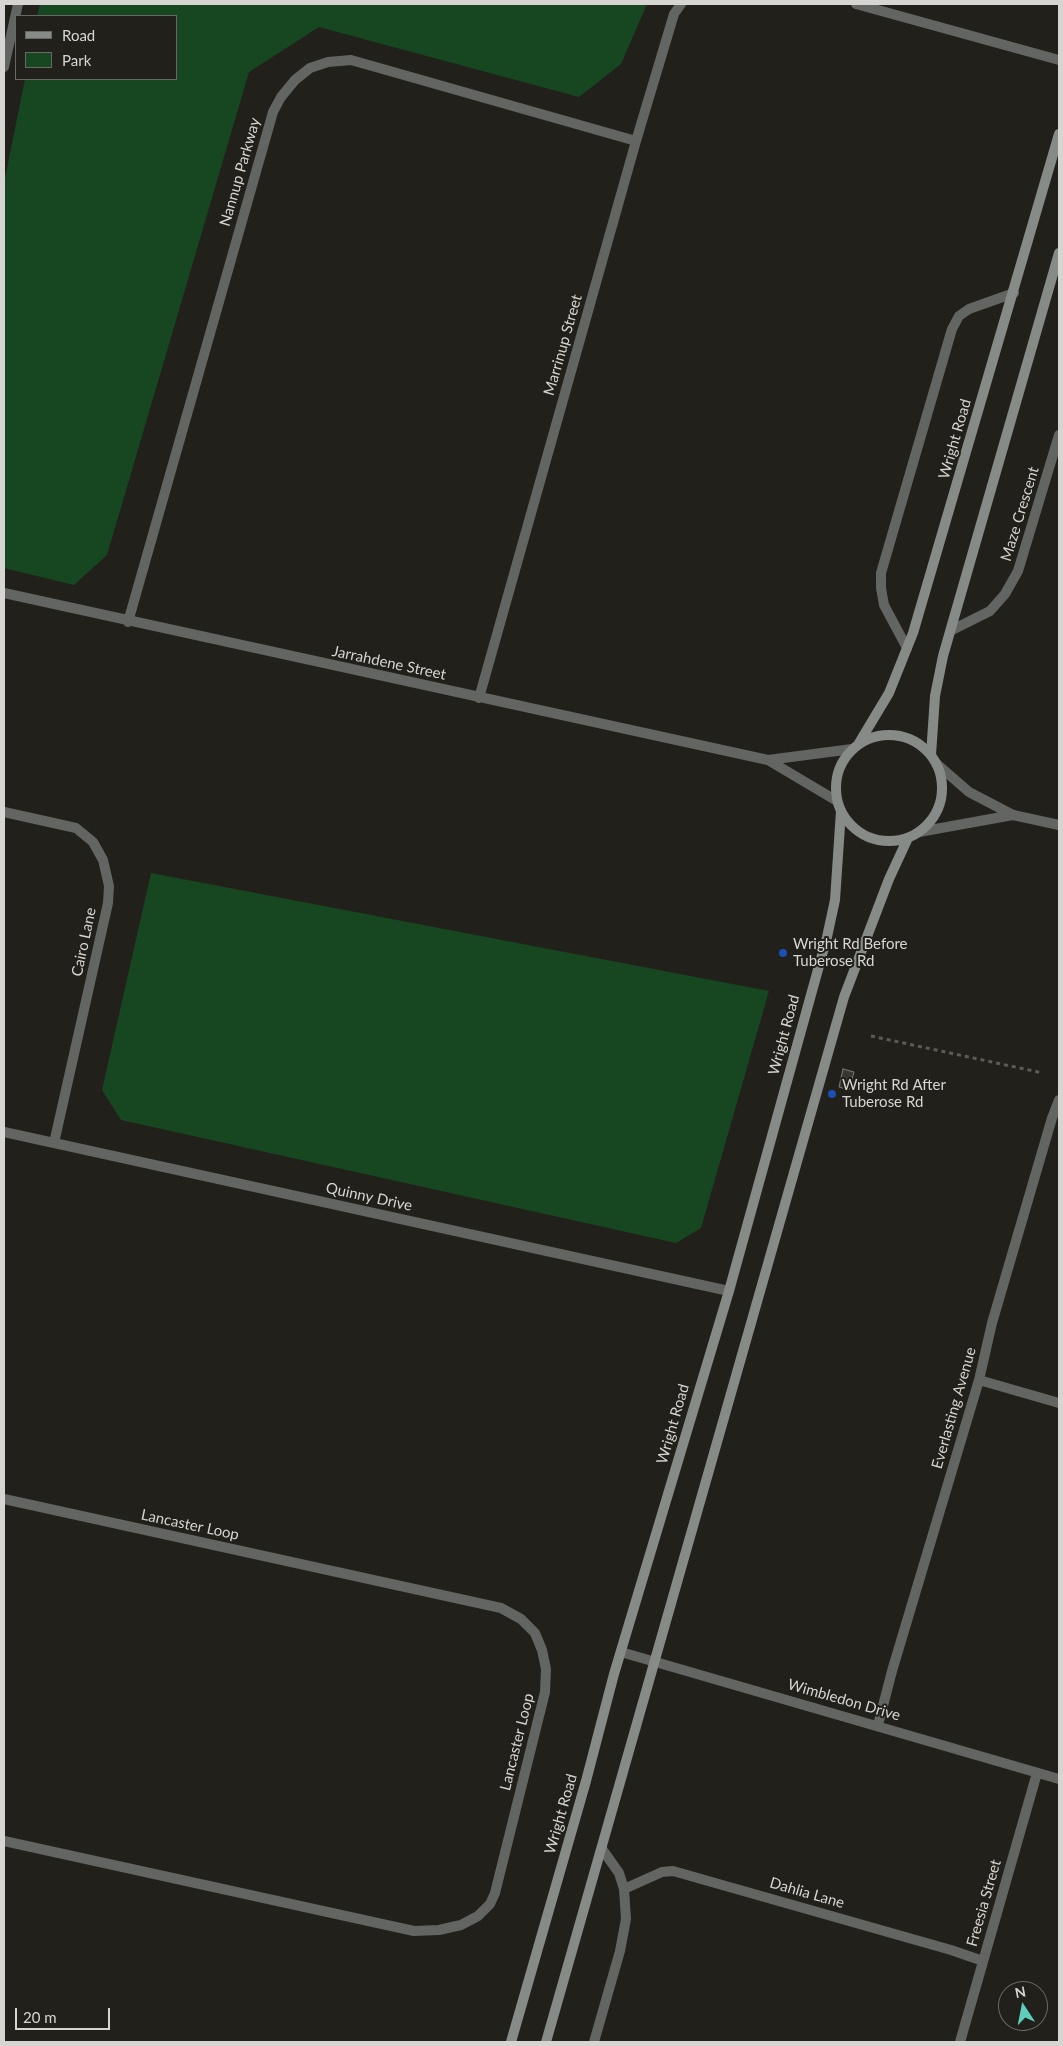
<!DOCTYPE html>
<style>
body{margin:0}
#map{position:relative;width:1063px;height:2046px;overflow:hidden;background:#22201b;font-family:Lato,sans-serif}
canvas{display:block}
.frame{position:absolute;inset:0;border:5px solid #d7d5d2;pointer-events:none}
.legend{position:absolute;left:15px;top:15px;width:162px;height:65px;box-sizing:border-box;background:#22201b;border:1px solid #6a6864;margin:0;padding:6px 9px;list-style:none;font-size:15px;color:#d7d5d2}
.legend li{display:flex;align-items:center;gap:10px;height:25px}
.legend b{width:25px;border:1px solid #6a6864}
.north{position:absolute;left:998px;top:1981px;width:50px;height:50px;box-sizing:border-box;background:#22201b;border:1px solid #6a6864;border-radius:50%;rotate:349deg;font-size:14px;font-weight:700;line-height:20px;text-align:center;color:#d7d5d2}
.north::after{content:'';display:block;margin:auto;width:18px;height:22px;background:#5cceba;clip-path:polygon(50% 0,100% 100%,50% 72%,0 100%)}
.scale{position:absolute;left:15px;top:2008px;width:95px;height:22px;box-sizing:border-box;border:2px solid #d7d5d2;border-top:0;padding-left:6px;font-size:15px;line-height:18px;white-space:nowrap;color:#d7d5d2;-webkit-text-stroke:4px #22201b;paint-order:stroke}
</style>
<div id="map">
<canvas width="1063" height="2046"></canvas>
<div class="frame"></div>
<ul class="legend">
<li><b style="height:6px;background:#878b88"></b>Road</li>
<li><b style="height:14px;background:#174721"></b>Park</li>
</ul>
<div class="north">N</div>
<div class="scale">20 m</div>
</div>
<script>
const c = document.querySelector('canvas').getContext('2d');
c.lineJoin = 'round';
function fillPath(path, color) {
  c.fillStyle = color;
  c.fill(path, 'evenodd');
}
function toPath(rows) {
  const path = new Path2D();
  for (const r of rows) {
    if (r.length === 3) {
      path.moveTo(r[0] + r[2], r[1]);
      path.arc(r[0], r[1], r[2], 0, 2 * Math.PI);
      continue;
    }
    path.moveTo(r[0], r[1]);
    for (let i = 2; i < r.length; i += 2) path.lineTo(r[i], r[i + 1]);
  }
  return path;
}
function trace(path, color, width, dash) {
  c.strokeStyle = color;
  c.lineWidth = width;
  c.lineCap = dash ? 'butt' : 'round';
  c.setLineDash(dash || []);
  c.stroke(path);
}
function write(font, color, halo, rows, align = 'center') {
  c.font = font + ' Lato,sans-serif';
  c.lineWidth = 4;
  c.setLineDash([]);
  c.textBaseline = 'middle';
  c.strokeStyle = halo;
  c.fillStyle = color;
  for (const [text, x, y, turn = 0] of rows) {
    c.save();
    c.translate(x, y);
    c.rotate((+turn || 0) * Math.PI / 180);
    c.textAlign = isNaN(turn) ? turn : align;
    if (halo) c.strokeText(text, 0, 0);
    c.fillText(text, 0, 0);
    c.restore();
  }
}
fillPath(toPath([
 [40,4,647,4,621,64,579,97,319,27,249,72,107,555,74,585,4,568,4,183,25,79,176,79,176,16,37,16],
 [151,873,769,991,701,1228,676,1243,121,1120,102,1090]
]), '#174721');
const building = toPath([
 [843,1069,854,1072,849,1090,839,1087,843,1069]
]);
fillPath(building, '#393731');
trace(building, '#7e7b75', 1);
trace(toPath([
 [871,1036,1043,1073]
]), '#5d5b56', 3, [4, 4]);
trace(toPath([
 [952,630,990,611,1005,594,1018,571,1059,435],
 [907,648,884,605,881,588,881,573,952,329,959,316,969,309,1014,293]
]), '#626562', 10);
trace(toPath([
 [856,4,1059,60],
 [4,67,18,4],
 [4,593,768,760,837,801],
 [128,622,273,112,281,97,295,80,310,68,328,62,351,60,636,141],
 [479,698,636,141,674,14,681,4],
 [768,760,852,749],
 [938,765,969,792,1013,815],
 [4,812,76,828,93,842,103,860,109,886,108,903,54,1143],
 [919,832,1013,815],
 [4,1132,729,1291],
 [979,1380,1059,1403],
 [4,1499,501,1608,521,1619,535,1633,542,1650,546,1669,545,1692,495,1893,490,1904,478,1916,461,1925,439,1930,414,1931,4,1841],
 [621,1652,1059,1779],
 [878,1725,892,1671,979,1380,992,1323,1052,1118,1059,1100],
 [624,1889,662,1872,673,1871,951,1950,983,1961],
 [594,2042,620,1951,626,1919,624,1889,619,1873,602,1849],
 [960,2042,1037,1773]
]), '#626562', 10);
trace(toPath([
 [1013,815,1059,825]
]), '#626562', 10);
trace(toPath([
 [889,788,53],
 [859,743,889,693,913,633,1059,134],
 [931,755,935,696,943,656,1059,253],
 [511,2042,586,1781,614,1674,729,1291,827,937,835,900,841,811],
 [546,2042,844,997,889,879,908,838]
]), '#878b88', 10);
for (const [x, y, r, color] of [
 [783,953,5,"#1a4fb4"],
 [832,1094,5,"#1a4fb4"]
]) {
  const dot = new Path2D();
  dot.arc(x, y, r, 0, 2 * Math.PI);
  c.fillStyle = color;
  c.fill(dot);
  trace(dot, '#22201b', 2);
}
write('15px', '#d7d5d2', '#22201b', [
 ["Nannup Parkway",240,172,-74],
 ["Marrinup Street",563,345,-74],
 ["Wright Road",955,439,-74],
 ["Maze Crescent",1020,514,-73],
 ["Jarrahdene Street",389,663,12],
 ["Cairo Lane",84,942,-78],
 ["Wright Road",784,1035,-75],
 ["Quinny Drive",369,1197,12],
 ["Everlasting Avenue",954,1408,-74],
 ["Wright Road",673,1424,-74],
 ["Lancaster Loop",190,1525,12],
 ["Wimbledon Drive",844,1700,16],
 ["Lancaster Loop",517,1742,-76],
 ["Wright Road",561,1814,-74],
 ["Dahlia Lane",807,1893,16],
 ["Freesia Street",984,1903,-74]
]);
write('15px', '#d7d5d2', '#22201b', [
 ["Wright Rd Before",793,944],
 ["Tuberose Rd",793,961],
 ["Wright Rd After",842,1085],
 ["Tuberose Rd",842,1102]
], 'left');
</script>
